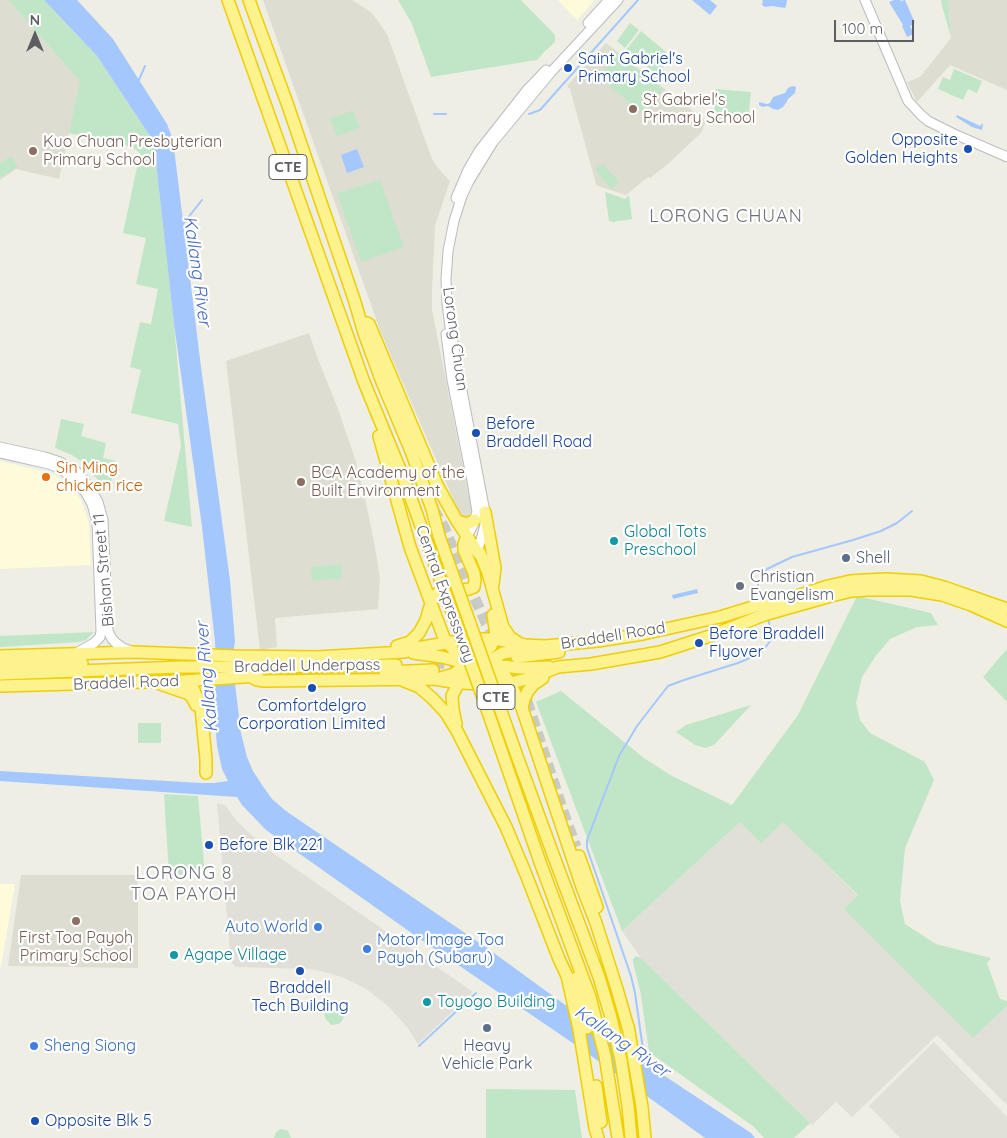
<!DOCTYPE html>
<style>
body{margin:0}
#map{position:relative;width:1007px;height:1138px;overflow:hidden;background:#eeeee4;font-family:Quicksand,sans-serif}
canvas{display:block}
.north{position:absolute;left:10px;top:10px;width:50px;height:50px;-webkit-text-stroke:4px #fff;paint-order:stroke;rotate:0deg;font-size:14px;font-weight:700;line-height:20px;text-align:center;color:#5c5e64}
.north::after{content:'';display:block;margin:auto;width:18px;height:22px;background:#5c5e64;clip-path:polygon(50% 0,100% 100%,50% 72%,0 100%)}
.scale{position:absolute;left:834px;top:20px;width:80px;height:22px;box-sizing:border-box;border:2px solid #5c5e64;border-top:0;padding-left:6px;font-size:15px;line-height:18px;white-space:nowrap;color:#5c5e64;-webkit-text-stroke:4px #fff;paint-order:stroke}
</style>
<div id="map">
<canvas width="1007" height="1138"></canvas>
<div class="north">N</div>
<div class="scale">100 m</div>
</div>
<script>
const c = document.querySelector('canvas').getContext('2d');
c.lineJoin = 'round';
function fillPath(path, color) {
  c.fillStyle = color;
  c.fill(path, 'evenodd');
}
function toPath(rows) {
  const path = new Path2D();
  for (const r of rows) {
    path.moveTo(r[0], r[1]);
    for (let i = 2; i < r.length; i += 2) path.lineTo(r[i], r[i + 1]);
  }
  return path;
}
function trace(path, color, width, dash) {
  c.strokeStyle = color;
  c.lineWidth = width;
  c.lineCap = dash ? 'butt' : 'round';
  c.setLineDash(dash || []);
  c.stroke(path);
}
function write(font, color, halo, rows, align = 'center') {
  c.font = font + ' Quicksand,sans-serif';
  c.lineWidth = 4.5;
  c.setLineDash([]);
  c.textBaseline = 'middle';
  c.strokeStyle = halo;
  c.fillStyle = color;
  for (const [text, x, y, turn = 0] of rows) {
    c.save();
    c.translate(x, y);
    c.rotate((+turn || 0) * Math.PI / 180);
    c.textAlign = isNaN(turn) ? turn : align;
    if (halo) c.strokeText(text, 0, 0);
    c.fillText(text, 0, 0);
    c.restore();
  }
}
fillPath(toPath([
 [558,0,595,0,577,20],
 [0,461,51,473,65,481,75,491,82,502,89,523,91,565,0,569],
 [0,884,15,884,1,967,0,967]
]), '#fdfbda');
fillPath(toPath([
 [217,803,225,805,236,820,247,831,270,851,473,992,418,1044,407,1027,388,1006,365,988,342,977,321,971,309,969,236,967,231,962],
 [783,821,858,896,844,909,973,1038,1007,1006,1007,1105,937,1035,852,1117,836,1102,812,1125,641,958,622,931,740,822],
 [934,1042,1007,1117,1007,1138,900,1138,869,1106]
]), '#e0dfd8');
fillPath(toPath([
 [0,0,8,0,81,81,59,179,16,169,0,180],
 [263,0,352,0,372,13,387,34,432,159,439,169,450,181,435,226,432,290,432,310,472,512,469,515,462,519,381,333],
 [948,0,1007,0,1007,90,950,65,917,102,907,82,920,77,951,38],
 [606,43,706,121,701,133,669,163,650,178,648,177,626,195,598,186,596,184,572,96,570,89,567,86],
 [309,333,318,359,338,409,356,462,366,503,375,547,380,579,378,609,275,618,277,647,260,650,226,361],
 [21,875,138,875,138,968,8,966]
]), '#deddd2');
fillPath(toPath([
 [8,0,44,0,97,56,150,136,153,143,155,154,174,324,192,527,164,521,181,446,178,424,131,413,141,370,130,367,140,322,151,324,158,289,136,284,146,238,123,233,140,153,132,147,69,133,80,81],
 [398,0,521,0,555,35,555,42,545,51,537,60,431,77,412,24],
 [941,0,948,0,951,37,942,6],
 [630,23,639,30,625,48,617,41],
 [641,31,671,56,658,75,626,50],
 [617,53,663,90,644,114,598,77],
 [954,69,982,81,977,93,968,89,963,100,938,89,943,77,950,80],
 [716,89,751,92,748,122,714,118],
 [353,110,360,128,337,136,330,119],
 [11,156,18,167,0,178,0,163],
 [603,163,619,182,611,189,595,170],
 [380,180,404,247,361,262,337,193],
 [605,192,625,199,629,195,632,219,613,222,609,221],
 [61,419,84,424,81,436,106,443,103,458,116,461,109,491,104,490,98,480,81,461,72,455,55,448],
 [341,564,342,578,312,581,311,567],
 [857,596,931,613,938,625,917,627,890,639,875,657,862,677,856,703,860,720,870,733,925,762,934,780,905,848,900,901,905,924,936,944,991,958,987,963,1000,999,1007,1001,1007,1006,973,1038,844,909,858,895,783,822,761,843,740,822,622,931,536,702,561,691,644,758,672,776,732,805,798,715],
 [94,632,86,640,80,642,0,647,0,636],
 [1007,649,1007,702,983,677],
 [751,705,714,745,706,748,695,745,676,732,686,725],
 [138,723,161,723,161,743,138,743],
 [164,794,198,796,205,875,169,875],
 [636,956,641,958,810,1123,794,1138,764,1138,754,1127,649,1052,641,995,633,962,633,959],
 [335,1012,345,1013,343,1019,339,1024,331,1025,325,1018,324,1013],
 [486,1089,575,1090,582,1138,486,1138],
 [280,1129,286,1130,288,1131,291,1138,274,1138,276,1132]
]), '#c1e6c7');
fillPath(toPath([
 [44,0,77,0,113,39,167,124,173,140,201,367,230,580,235,642,232,659,241,733,247,757,253,771,262,785,272,799,286,811,487,948,645,1063,751,1133,755,1138,705,1138,583,1050,420,939,266,830,242,805,237,797,0,781,0,771,201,783,214,783,228,781,222,769,217,746,212,687,216,660,215,642,202,527,174,324,155,154,153,143,150,136,97,56],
 [692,0,710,0,717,6,710,15],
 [763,0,787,0,786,6,785,8,772,6,765,7,762,5],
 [894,0,900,0,901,1,905,0,915,23,910,26,914,34,907,37,902,26,903,25,889,2],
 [792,86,796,87,795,93,788,99,786,103,783,107,778,110,773,109,768,106,762,107,759,105,759,102,767,104,770,103,773,97,785,93,788,88],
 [957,115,980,126,982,123,983,125,982,130,972,127,956,117],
 [357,149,364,167,347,173,341,155],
 [697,589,698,593,673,599,672,595]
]), '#a4c8fe');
trace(toPath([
 [138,82,145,66],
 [434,114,446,114],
 [529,114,540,110,638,0],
 [183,224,202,200],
 [762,600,758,587,758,582,767,569,792,557,853,540,881,531,897,523,912,511],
 [419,1046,476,993],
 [645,1063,635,993,631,976,587,848,587,840,619,756,637,726,668,686,684,680,738,663,761,653,771,640,772,634,768,619]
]), '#a4c8fe', 2);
trace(toPath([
 [433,509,444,527,459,564,486,623,511,662,521,683,564,814,576,847],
 [433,664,458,662]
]), '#cacac4', 11, [11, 5.5]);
const secondary = toPath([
 [865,0,908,101,921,115,928,121,952,133,1007,157],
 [588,23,609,0],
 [456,198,468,170,479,151,527,90,546,70],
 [446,334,452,380,472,481,477,512,473,525,467,536],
 [0,447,45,457,60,462,77,472,83,479,90,488,98,502,103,520,108,631,112,639,116,643,123,648,131,651],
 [0,453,49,464,59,468,65,472,79,484,86,493,92,504,97,522,101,631,100,637,94,643,78,652],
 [478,553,478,548,481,540,485,525,485,512,450,327,447,303,446,279,448,251,454,221,462,196,469,181,493,142,552,71,618,0]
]);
const highway = toPath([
 [228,0,364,382,404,479],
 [249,0,287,103,354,299,364,333,382,382,411,451,432,509,439,536],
 [367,323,369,324,437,485,457,521,478,553,480,553,488,573,503,627,510,637,519,643],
 [379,436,410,547,444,638,453,649,475,660],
 [485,512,495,568,493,584],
 [457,521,467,524,475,520],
 [397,646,410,642,419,633,426,620,431,603,433,598,438,593,469,589,474,587,475,580,474,573,464,550,464,544,467,536],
 [413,653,442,657,496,671,505,676,510,683,522,708,582,887,596,923,617,989,629,1031],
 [0,656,134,652,235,656,317,657,404,652,417,648,469,639,495,639,526,645,545,646,598,641,643,634,720,617,766,603,791,598,828,586,850,581,866,580,886,579,921,581,944,587,1007,609],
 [517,657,559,652],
 [0,664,82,663],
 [493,665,520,668,549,667],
 [385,672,433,670],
 [0,674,181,667,268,667,396,665],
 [251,677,257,680,264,681,434,679,459,683,485,684,510,683,527,679,558,667,591,664,660,652,710,636,764,615,831,596,852,591,868,590,911,590,942,595,971,605,1007,621],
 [440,678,454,674,491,646,496,635,493,615],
 [184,681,190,686,194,690,201,708,206,759,206,773],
 [404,681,419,687,432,698,446,713,457,731,506,827,525,872,559,959,567,976,579,1029,595,1128,598,1138],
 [160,684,189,694,193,699,196,705],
 [0,686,184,681,257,676],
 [481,692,540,862,590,997,605,1056,618,1138],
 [522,708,524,699,528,691,534,684,543,678],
 [456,724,453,709,452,696,456,688,459,683,465,677,492,659,503,653,525,649],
 [579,856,597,907],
 [554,857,599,977,610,1014,621,1060,628,1106,631,1138],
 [576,978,587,1028],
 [628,1026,642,1107,645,1138],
 [596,1086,601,1122]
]);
trace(secondary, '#b9bbc2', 11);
trace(highway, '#efce03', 14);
trace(secondary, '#fff', 9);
trace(highway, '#fcf28e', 11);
const highwayBridge = toPath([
 [404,479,481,692],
 [439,536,517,756,554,857]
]);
trace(highwayBridge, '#efce03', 14, []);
trace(highwayBridge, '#fcf28e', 11);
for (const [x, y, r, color] of [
 [568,68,5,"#1a4fb4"],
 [633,109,5,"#8d6e63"],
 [968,149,5,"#1a4fb4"],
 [33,151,5,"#8d6e63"],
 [476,433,5,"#1a4fb4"],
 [46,477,5,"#e8710a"],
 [301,482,5,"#8d6e63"],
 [614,541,5,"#0f9aa8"],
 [846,558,5,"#5c6f8a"],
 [740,586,5,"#6b7280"],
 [699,643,5,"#1a4fb4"],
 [312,688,5,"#1a4fb4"],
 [209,845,5,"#1a4fb4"],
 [76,921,5,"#8d6e63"],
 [318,927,5,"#3f7fe0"],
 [367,949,5,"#3f7fe0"],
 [174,955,5,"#0f9aa8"],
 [300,971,5,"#1a4fb4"],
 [427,1002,5,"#0f9aa8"],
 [487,1028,5,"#5c6f8a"],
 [34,1046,5,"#3f7fe0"],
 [35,1121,5,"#1a4fb4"]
]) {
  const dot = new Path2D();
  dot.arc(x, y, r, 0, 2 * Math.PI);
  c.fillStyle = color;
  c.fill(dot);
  trace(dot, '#fff', 2);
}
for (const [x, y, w] of [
 [288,167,38],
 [496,697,38]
]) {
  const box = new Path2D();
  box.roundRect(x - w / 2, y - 12.5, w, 25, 4);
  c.fillStyle = '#fff';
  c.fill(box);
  trace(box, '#5c5e64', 1);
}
write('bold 15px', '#5c5e64', null, [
 ["CTE",288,167],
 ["CTE",496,697]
]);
write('16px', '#164399', '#fff', [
 ["Saint Gabriel's",578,59],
 ["Primary School",578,77],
 ["Opposite",958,140,"right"],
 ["Golden Heights",958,158,"right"],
 ["Before",486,424],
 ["Braddell Road",486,442],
 ["Before Braddell",709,634],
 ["Flyover",709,652],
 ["Comfortdelgro",312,706,"center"],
 ["Corporation Limited",312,724,"center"],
 ["Before Blk 221",219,845],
 ["Braddell",300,988,"center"],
 ["Tech Building",300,1006,"center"],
 ["Opposite Blk 5",45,1121]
], 'left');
write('16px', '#785e54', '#fff', [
 ["St Gabriel's",643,100],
 ["Primary School",643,118],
 ["Kuo Chuan Presbyterian",43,142],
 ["Primary School",43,160],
 ["BCA Academy of the",311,473],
 ["Built Environment",311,491],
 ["First Toa Payoh",76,938,"center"],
 ["Primary School",76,956,"center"]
], 'left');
write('16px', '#5c5e64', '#fff', [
 ["Lorong Chuan",455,339,82],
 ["Bishan Street 11",104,570,-95],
 ["Central Expressway",445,594,70],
 ["Braddell Road",613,636,-9],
 ["Braddell Underpass",307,666,-1],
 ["Braddell Road",126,683,-2]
]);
write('16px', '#c56008', '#fff', [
 ["Sin Ming",56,468],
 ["chicken rice",56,486]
], 'left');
write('16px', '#0d838f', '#fff', [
 ["Global Tots",624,532],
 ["Preschool",624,550],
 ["Agape Village",184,955],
 ["Toyogo Building",437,1002]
], 'left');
write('16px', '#4e5e75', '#fff', [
 ["Shell",856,558],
 ["Heavy",487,1046,"center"],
 ["Vehicle Park",487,1064,"center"]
], 'left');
write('16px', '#5b616d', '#fff', [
 ["Christian",750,577],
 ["Evangelism",750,595]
], 'left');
write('16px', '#366cbe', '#fff', [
 ["Auto World",308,927,"right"],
 ["Motor Image Toa",377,940],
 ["Payoh (Subaru)",377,958],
 ["Sheng Siong",44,1046]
], 'left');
c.letterSpacing = '1px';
write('18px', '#6d7076', '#fff', [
 ["LORONG CHUAN",726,217],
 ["LORONG 8",184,874],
 ["TOA PAYOH",184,895]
]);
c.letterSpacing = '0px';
write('italic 18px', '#466dc2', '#fff', [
 ["Kallang River",197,271,82],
 ["Kallang River",207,677,-95],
 ["Kallang River",622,1042,35]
]);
</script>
